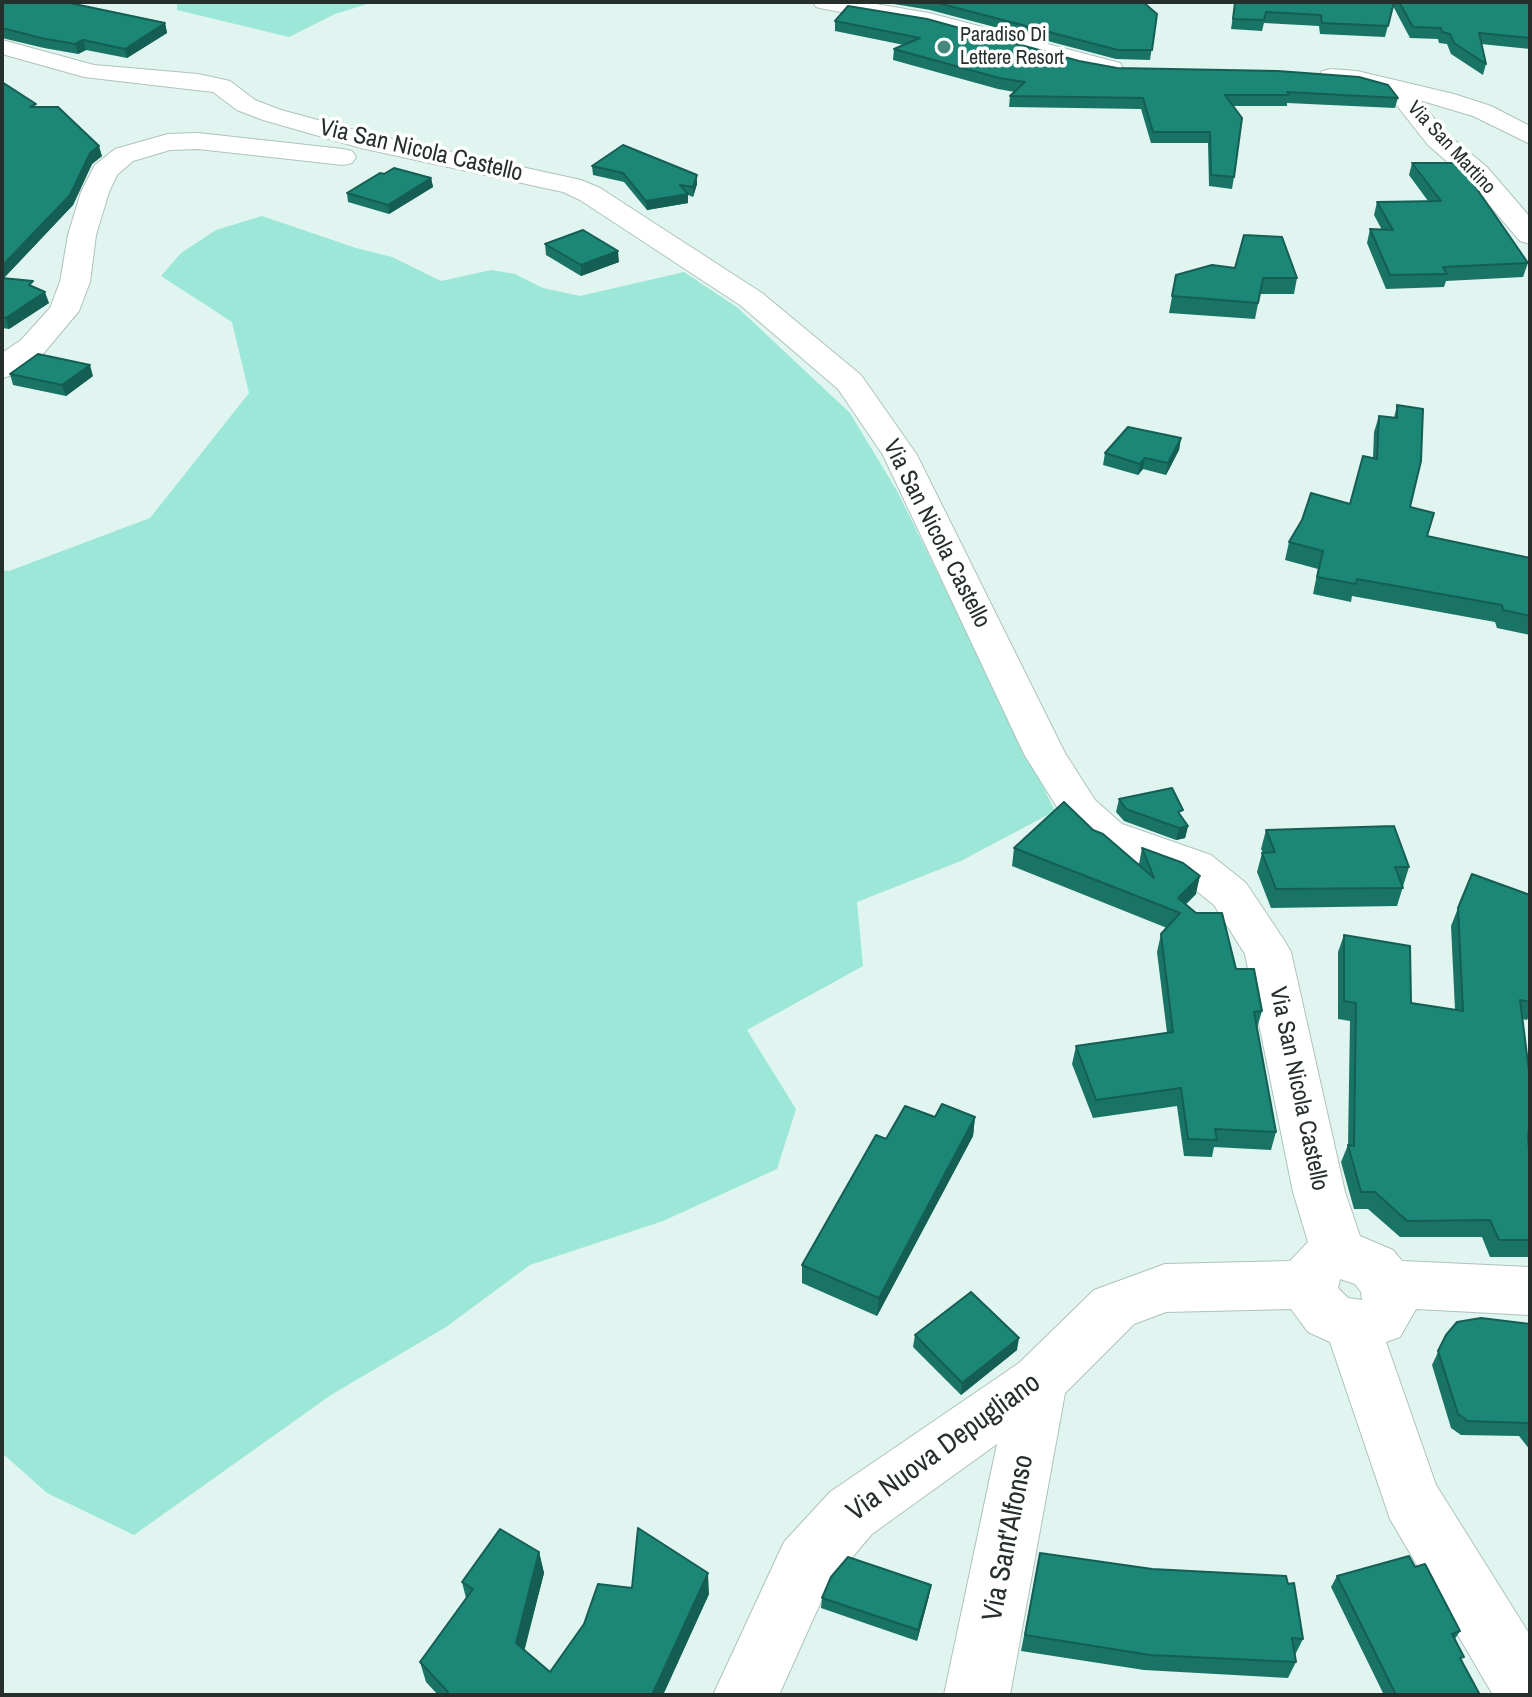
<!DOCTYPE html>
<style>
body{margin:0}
#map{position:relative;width:1532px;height:1697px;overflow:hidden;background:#e1f5f0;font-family:"Archivo Narrow",sans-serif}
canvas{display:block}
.frame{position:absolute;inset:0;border:4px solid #272f2d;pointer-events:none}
</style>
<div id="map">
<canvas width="1532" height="1697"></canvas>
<div class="frame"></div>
</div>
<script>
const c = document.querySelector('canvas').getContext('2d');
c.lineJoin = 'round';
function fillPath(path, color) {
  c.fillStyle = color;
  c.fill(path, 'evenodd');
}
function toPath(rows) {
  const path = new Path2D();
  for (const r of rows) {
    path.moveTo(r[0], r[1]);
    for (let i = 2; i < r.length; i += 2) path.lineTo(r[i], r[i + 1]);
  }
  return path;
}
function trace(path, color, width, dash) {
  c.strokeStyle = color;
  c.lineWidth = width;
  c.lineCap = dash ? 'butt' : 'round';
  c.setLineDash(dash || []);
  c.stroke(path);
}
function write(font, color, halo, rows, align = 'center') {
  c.font = font + ' "Archivo Narrow",sans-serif';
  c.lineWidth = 7;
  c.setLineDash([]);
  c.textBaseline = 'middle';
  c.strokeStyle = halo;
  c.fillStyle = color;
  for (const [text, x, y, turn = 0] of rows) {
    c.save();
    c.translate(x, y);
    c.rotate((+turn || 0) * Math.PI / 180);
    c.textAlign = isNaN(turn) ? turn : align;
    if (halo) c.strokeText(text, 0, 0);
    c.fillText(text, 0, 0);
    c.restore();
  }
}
fillPath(toPath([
 [177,2,374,2,335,14,289,37,177,10],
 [262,216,356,248,392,257,441,281,491,270,515,274,543,288,580,296,684,272,738,308,850,413,897,491,1055,811,961,861,857,902,863,966,747,1030,796,1109,777,1169,663,1221,530,1265,446,1327,331,1395,134,1535,47,1493,2,1453,2,570,9,571,150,518,249,393,232,322,161,276,181,253,216,230]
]), '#9ce7d7');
const minor = toPath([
 [813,2,864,2,929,13,1120,63,1123,68,1120,73,1111,75,927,27,824,9,816,7,813,2],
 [2,40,94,65,198,74,221,79,230,81,255,100,281,110,366,133,581,180,600,188,762,293,861,375,917,455,1065,753,1095,800,1122,824,1211,855,1246,883,1284,940,1291,952,1345,1192,1360,1236,1393,1250,1402,1261,1530,1267,1530,1315,1416,1309,1400,1337,1386,1342,1436,1485,1530,1635,1530,1695,1493,1695,1390,1519,1330,1342,1308,1332,1291,1309,1166,1312,1134,1324,1065,1393,1010,1695,944,1695,997,1444,872,1534,828,1586,779,1695,713,1695,784,1542,830,1492,1019,1363,1094,1290,1165,1264,1290,1261,1308,1242,1293,1192,1245,954,1214,905,1179,877,1092,846,1065,820,1024,754,883,455,838,389,740,305,580,200,563,192,361,148,263,120,237,110,213,92,84,77,2,54,2,40],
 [1340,1279,1355,1284,1361,1292,1362,1300,1348,1298,1338,1288,1340,1279],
 [1331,69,1357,71,1454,94,1491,106,1530,126,1530,144,1473,116,1419,100,1446,133,1487,167,1530,217,1530,244,1520,241,1467,179,1428,145,1387,93,1322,81,1319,76,1322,71,1331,69],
 [198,133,343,149,352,151,356,157,352,163,343,165,198,149,170,150,133,161,117,175,109,192,96,235,90,282,79,311,43,354,13,375,2,378,2,353,21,340,50,308,60,282,68,235,81,192,95,165,115,149,168,134,198,133]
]);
trace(minor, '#afc2bd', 2);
fillPath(minor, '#fff');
fillPath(toPath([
 [2,2,165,23,167,33,127,58,86,50,78,54,44,48,2,38],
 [882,2,1143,2,1157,14,1150,60,1116,59,930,10],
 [1235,2,1530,2,1530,49,1481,44,1486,64,1483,75,1451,54,1447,44,1439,43,1438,39,1410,38,1393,6,1385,37,1320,34,1319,26,1264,23,1262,31,1231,29],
 [835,21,1117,68,1398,98,1395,108,1287,103,1287,106,1233,106,1234,177,1232,189,1209,186,1208,143,1151,143,1141,109,1009,107,1010,96,1015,92,998,89,893,60,894,49,904,45,835,31],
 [2,82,102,156,92,164,73,205,4,278,35,287,49,303,9,329,2,328],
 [1412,163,1528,263,1523,277,1446,281,1444,287,1386,289,1367,243,1370,229,1382,230,1374,215,1377,202,1428,201,1409,175],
 [592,166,697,175,697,184,693,197,688,195,688,203,647,210,624,182,593,175],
 [384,174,431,178,433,187,389,214,348,202,347,193],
 [545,244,619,262,581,276,546,255],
 [1176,275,1297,278,1294,294,1260,294,1255,319,1169,313],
 [10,374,93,376,66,396,13,385],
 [1397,405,1410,507,1427,536,1530,558,1530,635,1497,628,1495,622,1352,596,1351,602,1313,594,1318,569,1285,560,1289,542,1350,504,1373,458,1374,432,1379,416,1394,418],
 [1181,438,1179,450,1166,475,1143,469,1138,475,1103,465,1105,453],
 [1119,799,1181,816,1188,826,1185,838,1176,840,1124,821,1116,812],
 [1093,830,1139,864,1142,848,1196,894,1186,904,1236,969,1262,1011,1257,1028,1276,1132,1271,1150,1214,1147,1212,1157,1184,1156,1177,1106,1093,1118,1072,1064,1076,1046,1167,1033,1157,952,1161,934,1167,928,1012,866,1014,848],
 [1266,830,1409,867,1397,906,1271,908,1257,872,1262,853,1263,853,1261,849],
 [1530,895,1530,1015,1527,1020,1522,1019,1530,1160,1530,1257,1490,1257,1482,1237,1400,1237,1368,1209,1354,1209,1341,1162,1348,1145,1350,1021,1338,1019,1338,952,1344,935,1411,1003,1455,1010,1451,926,1458,908],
 [935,1117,975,1117,973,1136,877,1316,802,1283,802,1265,886,1139],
 [1530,1324,1530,1450,1519,1436,1461,1435,1451,1428,1432,1365,1446,1335],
 [915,1335,1017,1350,961,1395,913,1347],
 [539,1552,544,1573,524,1650,550,1672,632,1588,709,1594,663,1695,438,1695,426,1682,420,1662,466,1598,462,1582],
 [1040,1553,1303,1639,1295,1655,1296,1662,1288,1678,1144,1670,1021,1651],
 [1415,1567,1460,1631,1455,1639,1462,1661,1480,1695,1384,1695,1331,1587,1337,1576],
 [929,1596,917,1641,821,1608,822,1598]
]), '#197466');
fillPath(toPath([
 [165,23,167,33,127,58,125,49],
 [83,40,86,50,78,54,75,44],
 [99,146,102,156,92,164,73,205,2,280,2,266,90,153],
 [697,175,697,184,693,197,693,187],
 [431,178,433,187,389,214,388,205],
 [688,194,688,203,647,210,646,201],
 [618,251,619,262,581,276,581,265],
 [45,292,49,303,9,329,6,318],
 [90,365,93,376,66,396,62,385],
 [1181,438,1179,450,1166,475,1168,463],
 [1145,458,1143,469,1138,475,1140,464],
 [1188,826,1185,838,1176,840,1179,828],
 [1200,876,1196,894,1178,912,1178,898],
 [975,1117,973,1136,877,1316,879,1298],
 [1019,1338,1017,1350,961,1395,962,1383],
 [539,1552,544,1573,521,1664,516,1643],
 [708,1573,709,1594,663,1695,652,1695],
 [931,1585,929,1596,917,1641,918,1630]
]), '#145e53');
const building = toPath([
 [2,2,65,2,165,23,125,49,83,40,75,44,41,38,2,28,2,2],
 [934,2,1143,2,1157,14,1152,50,1118,50,934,2],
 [1235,2,1394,2,1388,26,1322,23,1321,15,1266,12,1264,20,1233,19,1235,2],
 [1399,2,1530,2,1530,38,1479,33,1486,64,1454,43,1450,34,1442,32,1441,28,1413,27,1399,2],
 [848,6,927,19,1079,61,1117,68,1278,71,1359,77,1388,85,1398,98,1287,92,1289,95,1225,95,1242,118,1234,177,1211,175,1210,132,1153,132,1143,98,1010,96,1025,82,999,78,894,49,920,38,835,21,848,6],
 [2,82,36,104,30,107,58,107,99,146,90,153,70,195,2,266,2,82],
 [623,145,697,175,693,187,680,185,688,194,646,201,623,173,592,166,623,145],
 [1412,163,1459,163,1528,263,1443,267,1447,274,1390,275,1370,229,1393,230,1377,202,1441,201,1412,163],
 [394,168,431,178,388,205,347,193,380,173,384,174,394,168],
 [583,230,618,251,581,265,545,244,583,230],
 [1244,235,1282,237,1297,278,1263,278,1258,303,1172,296,1176,275,1212,265,1235,268,1244,235],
 [2,278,33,281,29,285,45,292,6,318,2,317,2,278],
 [38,354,90,365,62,385,10,374,38,354],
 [1397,405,1423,409,1421,461,1410,507,1434,513,1427,536,1530,558,1530,616,1503,610,1502,605,1357,579,1356,584,1317,577,1323,551,1289,542,1302,520,1311,493,1350,504,1363,456,1377,459,1379,416,1397,418,1397,405],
 [1128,427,1181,438,1168,463,1145,458,1140,464,1105,453,1128,427],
 [1172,788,1183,810,1178,812,1188,826,1179,828,1126,809,1119,799,1172,788],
 [1064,802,1093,830,1103,834,1154,878,1142,848,1183,863,1200,876,1178,898,1196,913,1222,913,1236,969,1254,969,1262,1011,1254,1012,1276,1132,1215,1129,1217,1140,1188,1139,1181,1088,1096,1100,1076,1046,1173,1032,1161,934,1180,913,1014,848,1064,802],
 [1394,826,1409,867,1395,867,1403,888,1276,889,1262,853,1275,852,1266,830,1394,826],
 [1472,874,1530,895,1530,1002,1520,1000,1530,1079,1530,1117,1528,1138,1530,1160,1530,1240,1499,1240,1490,1220,1407,1221,1375,1192,1361,1192,1348,1145,1354,1146,1356,1003,1344,1001,1344,935,1410,946,1411,1003,1463,1011,1458,908,1472,874],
 [942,1104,975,1117,879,1298,802,1265,876,1135,886,1139,905,1106,935,1117,942,1104],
 [971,1292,1019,1338,962,1383,915,1335,971,1292],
 [1481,1318,1530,1324,1530,1427,1527,1423,1468,1421,1458,1414,1438,1351,1446,1335,1457,1322,1481,1318],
 [638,1528,708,1573,652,1695,446,1695,448,1692,420,1662,473,1589,462,1582,500,1529,539,1552,516,1643,550,1672,584,1624,598,1584,632,1588,638,1528],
 [1040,1553,1152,1569,1286,1576,1288,1584,1294,1583,1303,1639,1292,1638,1296,1662,1150,1655,1025,1635,1040,1553],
 [1409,1556,1415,1567,1425,1564,1460,1631,1452,1634,1464,1657,1460,1658,1480,1695,1396,1695,1337,1576,1409,1556],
 [848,1557,931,1585,918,1630,822,1598,831,1577,848,1557]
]);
fillPath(building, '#1d8777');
trace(building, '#145e53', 2);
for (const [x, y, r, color] of [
 [944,47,8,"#45887c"]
]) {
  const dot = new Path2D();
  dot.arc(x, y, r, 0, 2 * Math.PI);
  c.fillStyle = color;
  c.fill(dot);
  trace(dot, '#fff', 3);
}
write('20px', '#272f2d', '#fff', [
 ["Paradiso Di",960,36],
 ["Lettere Resort",960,59]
], 'left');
write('20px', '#272f2d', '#fff', [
 ["Via San Martino",1451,148,47]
]);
write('24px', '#272f2d', '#fff', [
 ["Via San Nicola Castello",421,151,13],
 ["Via San Nicola Castello",936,534,63],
 ["Via San Nicola Castello",1298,1089,78]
]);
write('28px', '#272f2d', '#fff', [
 ["Via Nuova Depugliano",944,1448,-36],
 ["Via Sant'Alfonso",1009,1538,-79]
]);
</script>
